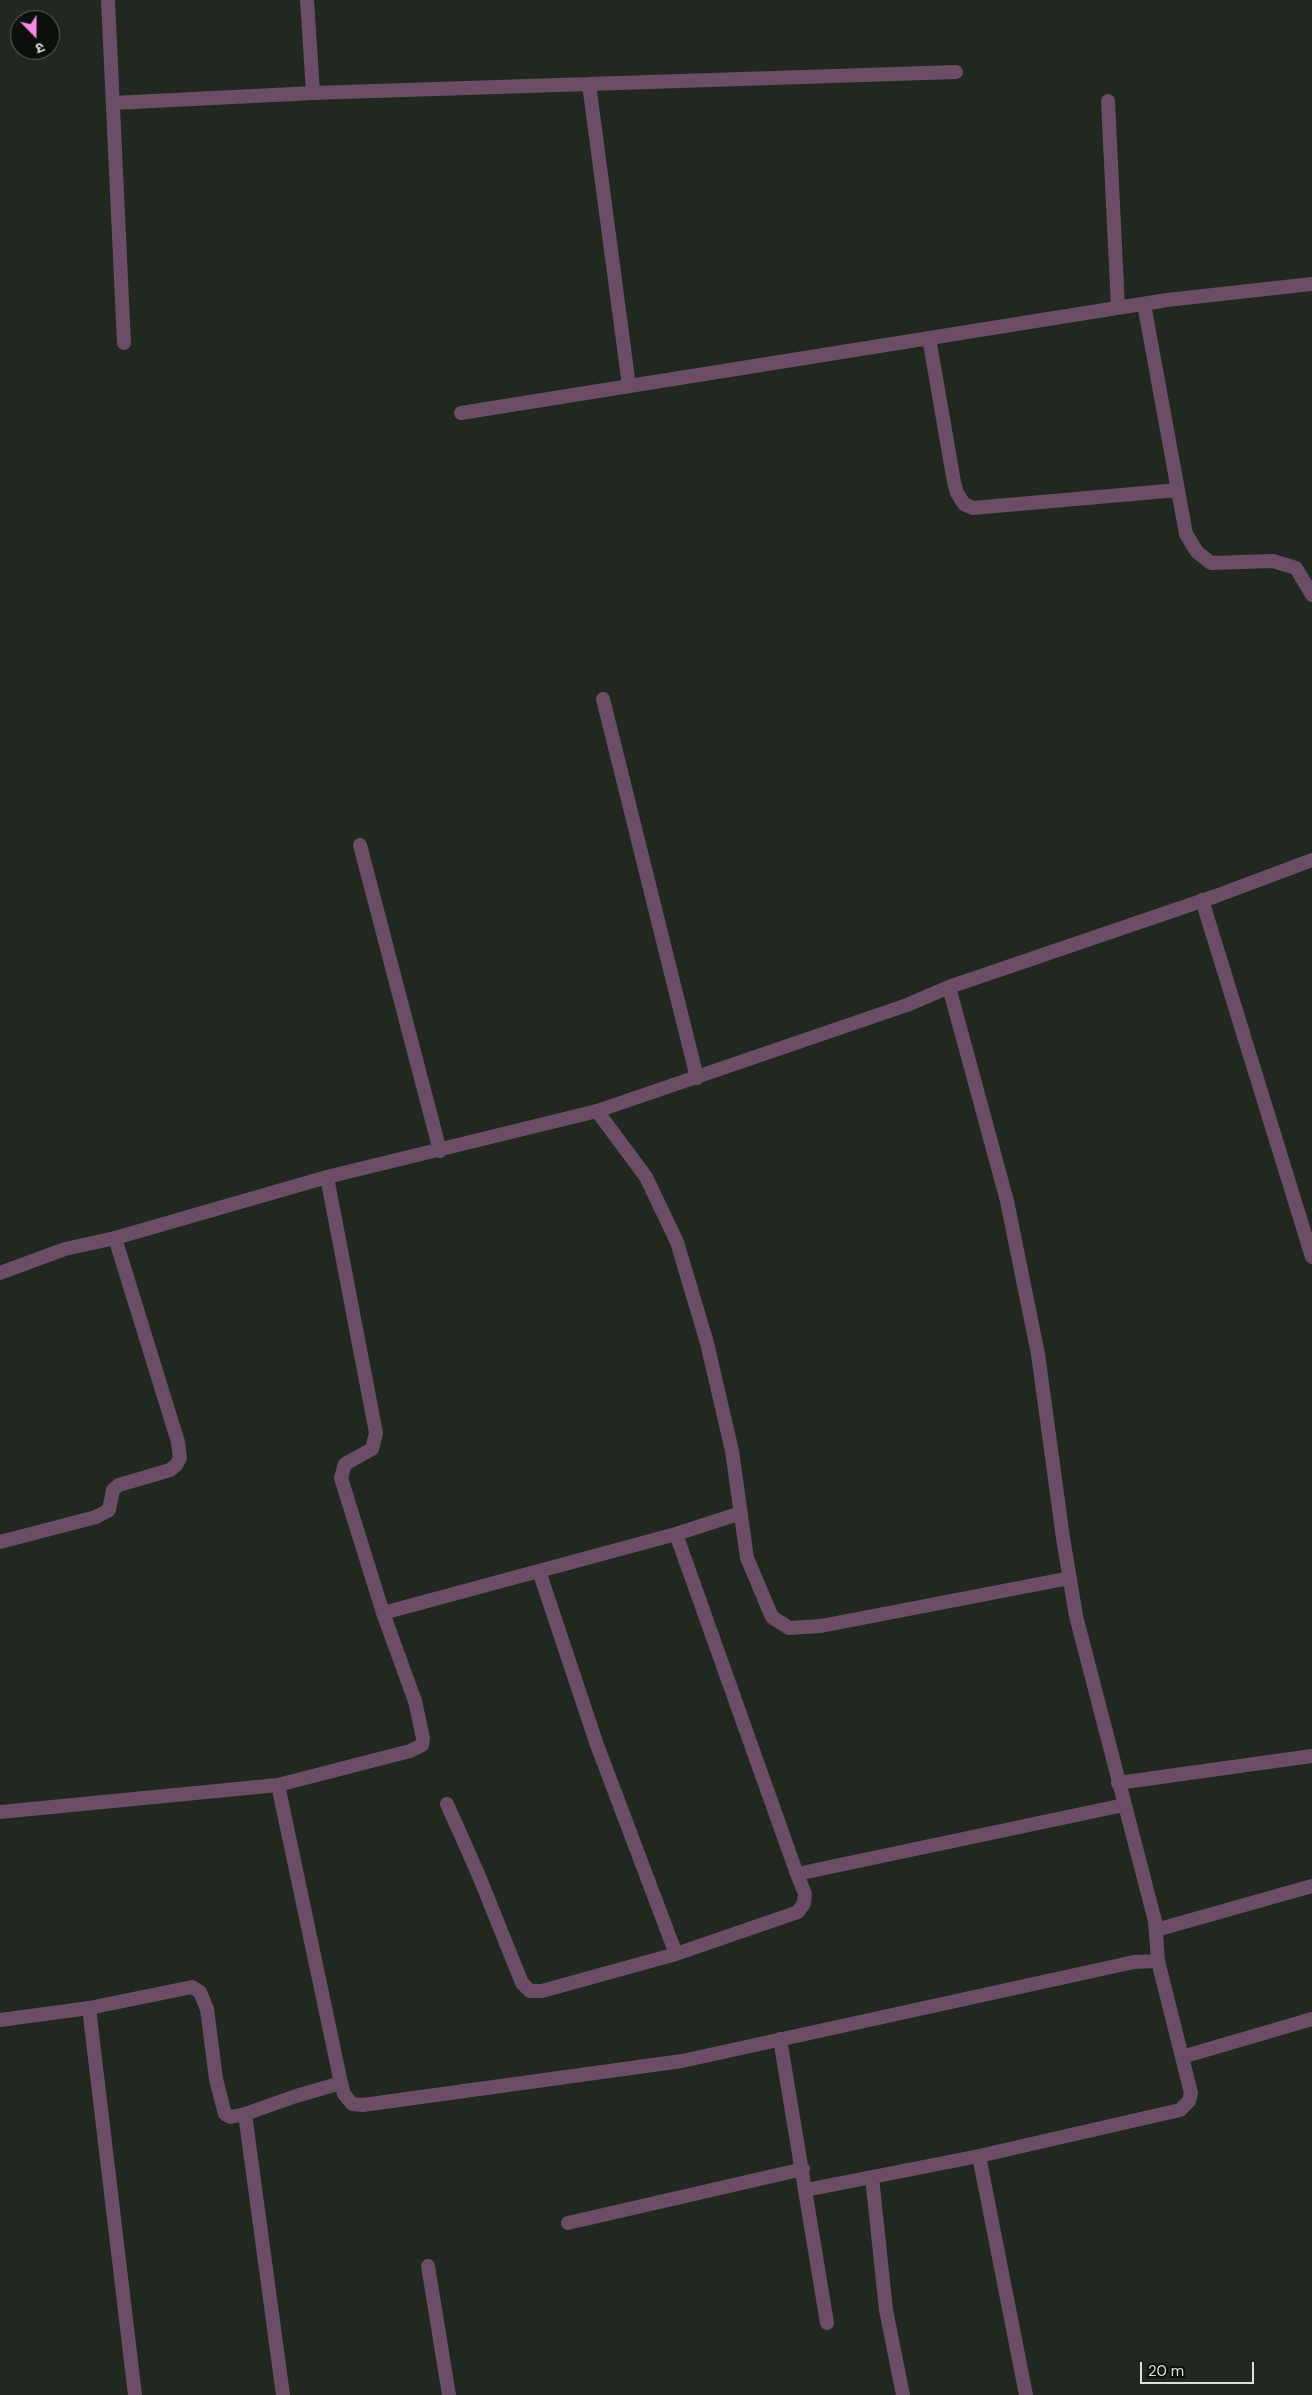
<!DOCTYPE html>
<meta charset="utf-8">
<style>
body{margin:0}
#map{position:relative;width:1312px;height:2395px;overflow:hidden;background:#202820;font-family:"DM Sans","Noto Sans Devanagari",sans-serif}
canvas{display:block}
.north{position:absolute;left:10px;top:10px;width:50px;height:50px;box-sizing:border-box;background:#0c100c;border:1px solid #5f635e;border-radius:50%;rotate:158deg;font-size:14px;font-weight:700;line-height:20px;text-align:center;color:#dbe0da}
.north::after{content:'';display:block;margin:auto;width:18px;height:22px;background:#f987e8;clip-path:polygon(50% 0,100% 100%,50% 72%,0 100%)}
.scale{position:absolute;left:1140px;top:2362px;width:114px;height:22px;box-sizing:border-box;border:2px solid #dbe0da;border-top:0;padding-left:6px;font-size:15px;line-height:18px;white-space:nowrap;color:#dbe0da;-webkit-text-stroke:4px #0c100c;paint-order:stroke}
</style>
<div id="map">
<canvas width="1312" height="2395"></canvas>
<div class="north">उ</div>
<div class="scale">20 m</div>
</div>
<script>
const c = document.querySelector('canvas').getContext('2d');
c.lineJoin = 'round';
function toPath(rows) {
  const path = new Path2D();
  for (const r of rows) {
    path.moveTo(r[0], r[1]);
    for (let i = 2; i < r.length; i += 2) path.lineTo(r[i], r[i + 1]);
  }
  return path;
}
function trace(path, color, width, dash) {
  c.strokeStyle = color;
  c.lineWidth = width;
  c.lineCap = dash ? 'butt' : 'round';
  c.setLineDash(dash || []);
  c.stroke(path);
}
trace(toPath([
 [603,699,697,1078],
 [360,845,440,1151]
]), '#6b4d65', 14);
trace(toPath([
 [108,0,124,343],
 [307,0,313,93],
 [589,84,629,386],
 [1108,101,1118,308],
 [113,103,313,93,956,72],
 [1144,304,1186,534,1197,552,1211,563,1273,561,1296,568,1312,595],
 [929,338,954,482,957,493,964,504,973,508,1178,490],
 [461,413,1167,300,1312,284],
 [1202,900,1312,1257],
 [949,987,1007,1201,1038,1354,1063,1538,1076,1616,1155,1921,1158,1961],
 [597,1111,646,1177,677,1242,707,1343,732,1451,747,1558,772,1617,789,1628,821,1626,1070,1578],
 [676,1534,741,1513],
 [0,1542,96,1517,109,1510,113,1490,119,1485,170,1470,176,1465,180,1458,178,1442,115,1238],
 [539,1571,597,1745,676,1954,798,1912,804,1903,805,1894,797,1874],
 [383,1613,676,1534,797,1874,1124,1805],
 [1118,1783,1312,1756],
 [278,1785,410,1751,422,1745,423,1738,415,1701,383,1613,341,1478,345,1464,372,1449,376,1433,327,1177],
 [447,1804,479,1876,522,1983,530,1991,542,1991,676,1954],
 [0,1812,278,1785,341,2083,296,2096,245,2114,231,2117,225,2114,216,2079,207,2009,200,1992,192,1987,89,2008,0,2020],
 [1156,1930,1312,1886],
 [89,2008,135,2395],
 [780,2039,827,2323],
 [1182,2057,1312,2019],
 [341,2083,344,2094,352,2104,363,2105,682,2061,1134,1962,1158,1961,1191,2093,1189,2101,1180,2110,979,2156,806,2190],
 [245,2114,283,2395],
 [979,2156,1026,2395],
 [872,2177,886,2310,903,2395],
 [568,2223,803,2169],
 [428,2266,449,2395]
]), '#6b4d65', 14);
trace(toPath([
 [0,1273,65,1249,115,1238,327,1177,597,1111,907,1005,949,987,1216,896,1312,860]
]), '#6b4d65', 14);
</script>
